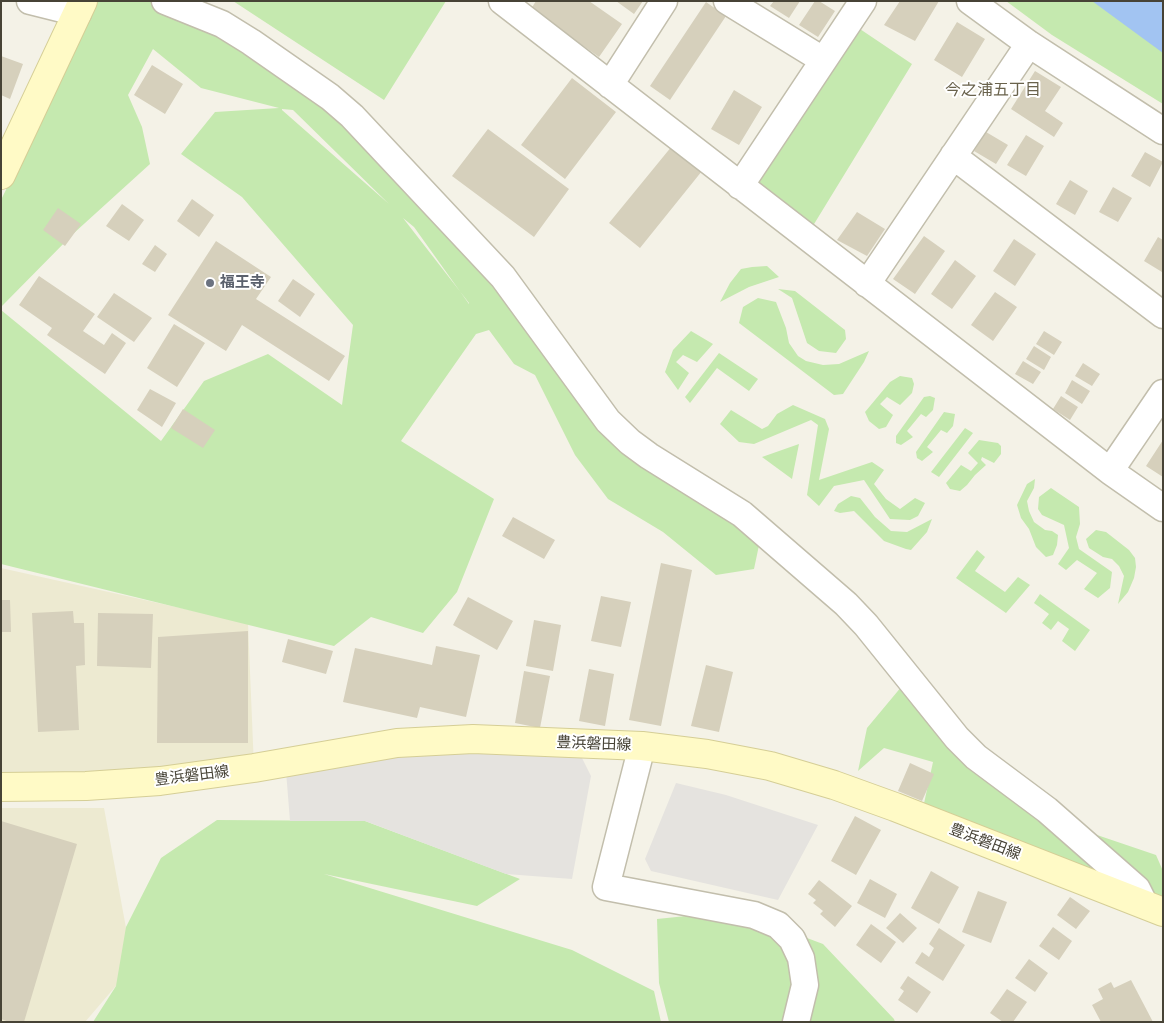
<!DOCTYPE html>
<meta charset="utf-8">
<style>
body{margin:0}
#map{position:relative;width:1164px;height:1023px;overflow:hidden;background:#f4f2e7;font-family:Cabin,sans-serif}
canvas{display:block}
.frame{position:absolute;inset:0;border:2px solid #474336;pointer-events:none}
</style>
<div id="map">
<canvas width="1164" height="1023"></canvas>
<div class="frame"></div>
</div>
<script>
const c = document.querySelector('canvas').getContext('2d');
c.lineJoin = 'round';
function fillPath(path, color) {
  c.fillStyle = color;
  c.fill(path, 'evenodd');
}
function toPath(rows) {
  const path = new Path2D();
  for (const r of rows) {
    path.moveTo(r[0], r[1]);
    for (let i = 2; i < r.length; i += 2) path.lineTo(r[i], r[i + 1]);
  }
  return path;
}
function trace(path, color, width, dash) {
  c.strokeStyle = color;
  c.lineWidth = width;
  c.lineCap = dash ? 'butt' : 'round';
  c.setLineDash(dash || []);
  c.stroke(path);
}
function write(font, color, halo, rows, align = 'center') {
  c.font = font + ' Cabin,"Noto Sans JP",sans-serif';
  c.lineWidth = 4;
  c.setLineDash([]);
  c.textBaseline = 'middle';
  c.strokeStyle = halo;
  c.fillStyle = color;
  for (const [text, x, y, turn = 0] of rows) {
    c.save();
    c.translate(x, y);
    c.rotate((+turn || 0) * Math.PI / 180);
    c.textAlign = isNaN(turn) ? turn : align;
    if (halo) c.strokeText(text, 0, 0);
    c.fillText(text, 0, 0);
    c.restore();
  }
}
fillPath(toPath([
 [1,568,248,623,254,768,1,787],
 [1,808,104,808,133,966,85,1022,1,1022]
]), '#edead1');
fillPath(toPath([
 [98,1,159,1,234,31,413,181,578,397,762,531,754,569,716,575,663,532,608,499,575,455,535,375,514,364,489,330,476,334,401,441,494,499,457,592,423,633,371,617,334,646,1,564,1,310,161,441,204,381,268,354,342,405,353,325,242,197,181,154,215,112,279,108,201,88,153,49,128,95,142,127,150,164,74,233,1,307,1,200],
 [282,109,293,110,389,204,282,110],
 [403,218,414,227,469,304,469,303],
 [233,1,446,1,384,100],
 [1006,1,1163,1,1163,104,1052,35],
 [857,27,912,64,811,229,748,183],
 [767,266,779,277,749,287,720,302,730,283,741,269,752,267],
 [778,289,795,291,845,330,846,339,836,353,819,351,807,343,792,298],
 [758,298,776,302,786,328,789,343,798,356,806,361,823,365,839,364,869,351,864,362,843,394,834,395,739,323,743,307],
 [691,331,713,344,697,362,683,355,676,362,689,373,678,390,665,372,673,350],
 [719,353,758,379,749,391,717,368,690,403,685,397],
 [900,376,912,378,914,384,912,393,900,405,887,397,880,404,893,415,886,427,879,429,869,421,865,412,890,382],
 [930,396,935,398,933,410,926,417,921,414,907,431,913,437,901,445,896,443,896,436,924,397],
 [793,405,825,419,829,429,819,480,872,462,884,470,874,484,886,499,900,509,915,498,925,503,918,516,910,520,890,519,864,480,834,486,819,506,807,495,818,425,811,420,754,444,739,442,720,424,731,410,762,429,768,426,777,414],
 [944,412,955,414,953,426,947,433,941,430,927,447,933,452,922,461,917,458,916,452],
 [965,428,973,433,939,477,931,472],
 [979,440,998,443,1001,446,1001,454,994,463,982,457,981,460,986,465,975,475,967,485,960,491,950,489,946,483,961,465,971,471,978,463,968,453],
 [799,444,792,479,762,457],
 [1035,479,1034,488,1027,501,1029,511,1034,522,1045,530,1052,531,1058,535,1057,545,1053,555,1046,557,1036,547,1029,529,1021,518,1017,505,1027,484],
 [1051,488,1079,507,1080,524,1076,537,1079,549,1112,572,1110,588,1098,598,1084,589,1097,573,1077,560,1066,570,1058,564,1069,548,1064,525,1042,515,1038,509,1039,497],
 [851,496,860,498,875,517,891,531,907,532,932,519,927,532,911,550,906,549,884,541,854,511,840,513,834,511,838,504],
 [1096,530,1106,532,1129,550,1135,558,1136,567,1134,578,1128,592,1118,604,1124,576,1119,566,1112,559,1103,557,1089,548,1086,539],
 [977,550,985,557,975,571,1005,592,1018,577,1030,585,1006,613,956,578],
 [1040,594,1090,630,1075,651,1062,641,1069,629,1058,621,1051,630,1042,623,1049,614,1034,603],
 [902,686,1038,815,1156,855,1163,871,1163,912,923,808,933,762,884,748,858,771,867,728],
 [217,820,365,821,520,879,477,906,324,874,572,950,654,991,661,1022,93,1022,116,986,126,927,161,858],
 [735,911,823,944,894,1019,895,1022,669,1022,659,983,657,919]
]), '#c5e9af');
fillPath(toPath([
 [397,743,582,758,591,776,572,879,506,874,365,821,290,821,286,771],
 [676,783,726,795,818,825,778,900,651,871,645,859]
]), '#e5e3df');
fillPath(toPath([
 [1092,1,1163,1,1163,53]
]), '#a2c4f2');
fillPath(toPath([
 [536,1,589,1,622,24,599,57,531,9],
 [616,1,643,1,634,14],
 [774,1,800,1,789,18,770,6],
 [815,1,819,1,835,11,818,37,799,25],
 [900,1,939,1,915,41,884,25],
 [706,2,726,16,670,100,650,86],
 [957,22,985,39,962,77,934,60],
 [1,56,23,64,10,99,1,95],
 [152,65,183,84,165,114,134,95],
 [1035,71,1061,87,1045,111,1063,123,1054,137,1011,109],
 [572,78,616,112,565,179,521,145],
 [734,90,762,107,739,145,711,129],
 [488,129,569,189,534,237,452,176],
 [986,132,1008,145,996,164,974,151],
 [1026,135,1044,146,1026,176,1007,165],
 [672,146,702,171,640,248,609,223],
 [1145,152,1163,162,1150,187,1131,176],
 [1070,180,1088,191,1075,215,1056,204],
 [1113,187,1132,198,1118,222,1099,212],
 [192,199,214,215,199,237,177,221],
 [122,204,144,220,129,241,106,226],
 [58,208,81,224,65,246,43,230],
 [857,212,885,229,867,256,837,240],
 [924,236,945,251,915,294,893,279],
 [1158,237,1163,240,1162,272,1144,261],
 [1014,239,1036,254,1015,286,993,271],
 [216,241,271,277,256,299,345,356,329,381,242,325,226,351,168,315],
 [155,245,167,254,155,272,142,264],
 [955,260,976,276,952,309,931,294],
 [39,276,95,314,83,331,104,345,112,333,126,343,105,374,47,335,52,328,19,305],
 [293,279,315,294,300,317,278,301],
 [995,292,1017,307,993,341,971,325],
 [114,293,152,318,134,342,97,317],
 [174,324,205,343,177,387,147,368],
 [1044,331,1062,342,1054,355,1036,344],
 [1034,346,1051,357,1044,370,1026,359],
 [1023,361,1041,372,1033,384,1015,374],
 [1083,363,1100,374,1092,386,1075,376],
 [1072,380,1090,391,1082,404,1065,393],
 [150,389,176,403,162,427,137,410],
 [1061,396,1078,407,1070,420,1053,409],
 [183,409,215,430,203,448,171,428],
 [1163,440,1163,477,1146,466],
 [513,517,555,540,544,559,502,536],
 [661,563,692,570,661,726,629,720],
 [601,596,631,602,621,647,591,641],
 [468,597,513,621,497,650,453,625],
 [1,600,10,600,11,632,1,632],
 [73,611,74,623,84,623,85,665,76,666,79,730,38,732,32,613],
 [98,613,153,614,151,668,97,666],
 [534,620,561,625,553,671,526,666],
 [248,631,248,743,157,743,158,637],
 [288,639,333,651,326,674,282,662],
 [436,646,480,655,466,717,420,707,417,718,343,702,355,648,432,665],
 [706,665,733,672,719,732,691,726],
 [589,669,614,674,605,726,579,721],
 [524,671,550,676,540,728,515,723],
 [910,763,934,774,922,801,898,791],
 [855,816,881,830,856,875,831,861],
 [1,821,77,844,24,1022,9,1022,1,1019],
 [931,871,959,887,939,924,911,908],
 [870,879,897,894,885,918,857,903],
 [819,880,852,906,835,927,820,914,823,911,813,903,816,900,808,894],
 [978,891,1007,902,991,943,962,932],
 [1070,897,1090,911,1076,929,1057,915],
 [900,913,917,928,903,943,886,928],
 [871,924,896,942,881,963,856,945],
 [1053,927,1072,941,1059,960,1039,946],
 [939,928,965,945,943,981,915,963,922,952,929,957,934,948,929,944],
 [1029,959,1048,973,1035,992,1015,978],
 [908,976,931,992,917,1013,898,1000,904,991,900,988],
 [1131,980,1153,1022,1101,1022,1092,1005,1103,999,1098,989,1111,982,1114,988],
 [1007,989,1027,1002,1013,1022,1003,1022,990,1013]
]), '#d6d0bc');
const street = toPath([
 [30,1,78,13],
 [165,1,222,24,251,42,330,97,352,116,503,277,608,421,630,442,649,456,742,514,846,604,866,625,957,738,976,757,1047,810,1137,889,1145,905],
 [502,1,1110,471,1163,508],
 [727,1,823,60],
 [970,1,1029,44,1163,131],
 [610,85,664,1],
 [953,156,1163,315],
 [740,186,863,1],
 [867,284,1029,44],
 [1110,471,1163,393],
 [642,746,606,887,754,915,778,925,792,939,801,958,805,985,796,1022]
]);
const secondary = toPath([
 [1,175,83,1],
 [1,787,86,786,160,781,254,768,397,743,473,739,642,746,707,754,770,766,834,785,895,807,1163,912]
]);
trace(street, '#c2beac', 29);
trace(secondary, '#d5ce96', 30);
trace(street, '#fff', 26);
trace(secondary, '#fffac6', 28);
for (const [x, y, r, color] of [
 [210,283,5,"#6b7280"]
]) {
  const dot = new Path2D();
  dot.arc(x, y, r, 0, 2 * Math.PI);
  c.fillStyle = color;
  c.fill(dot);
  trace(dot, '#fff', 2);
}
write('bold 15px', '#5b616d', '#fff', [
 ["福王寺",220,283]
], 'left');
write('15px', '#474336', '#fff', [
 ["豊浜磐田線",594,744,2],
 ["豊浜磐田線",192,776,-7],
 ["豊浜磐田線",985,842,21]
]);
write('16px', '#6a634d', '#fff', [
 ["今之浦五丁目",993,90]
]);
</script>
